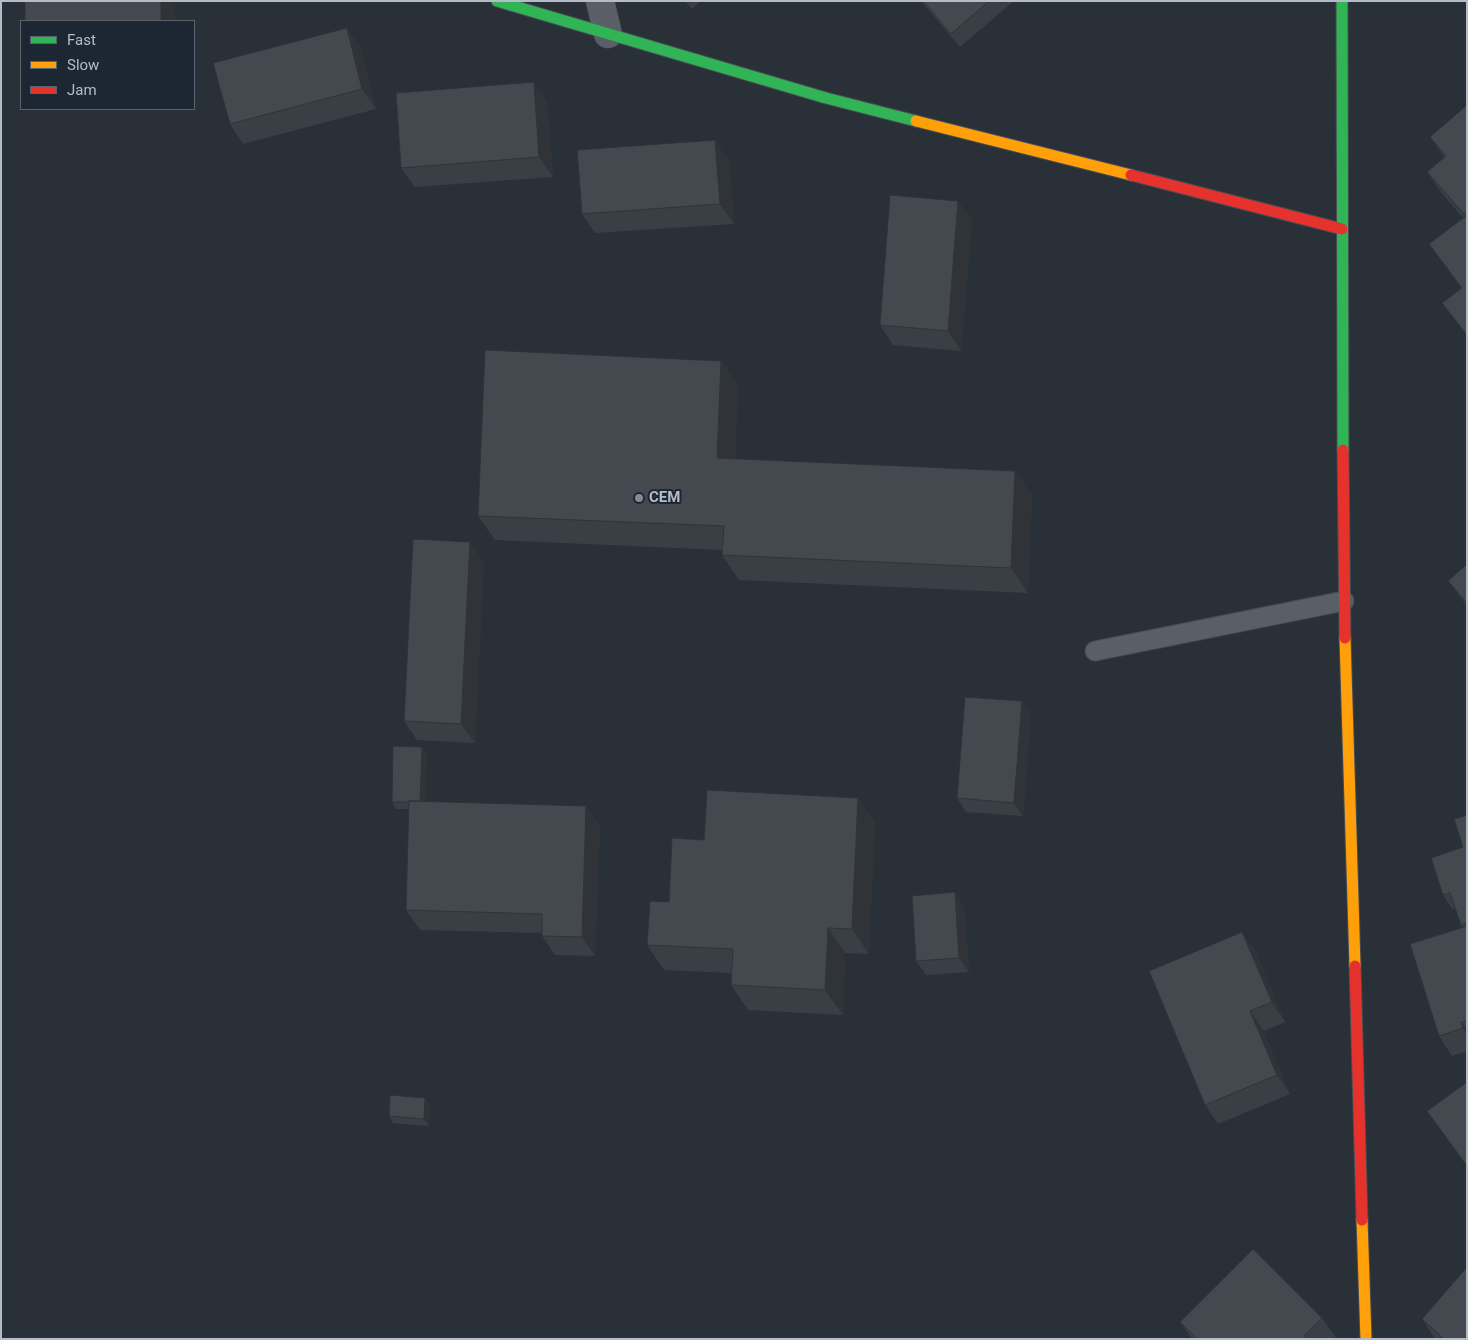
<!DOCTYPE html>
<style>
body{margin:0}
#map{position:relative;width:1468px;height:1340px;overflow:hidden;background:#2a3038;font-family:Roboto,sans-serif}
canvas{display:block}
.frame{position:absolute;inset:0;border:2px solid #b4bcc9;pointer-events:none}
.legend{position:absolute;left:20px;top:20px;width:175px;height:90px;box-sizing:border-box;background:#1d2633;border:1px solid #59626f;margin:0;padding:6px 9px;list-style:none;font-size:15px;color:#b4bcc9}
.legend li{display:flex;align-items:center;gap:10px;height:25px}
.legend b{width:25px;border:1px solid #59626f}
</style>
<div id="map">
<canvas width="1468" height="1340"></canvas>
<div class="frame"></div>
<ul class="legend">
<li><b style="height:6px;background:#30b455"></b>Fast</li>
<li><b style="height:6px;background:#ff9f0a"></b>Slow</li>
<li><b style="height:6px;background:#e5322d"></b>Jam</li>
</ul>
</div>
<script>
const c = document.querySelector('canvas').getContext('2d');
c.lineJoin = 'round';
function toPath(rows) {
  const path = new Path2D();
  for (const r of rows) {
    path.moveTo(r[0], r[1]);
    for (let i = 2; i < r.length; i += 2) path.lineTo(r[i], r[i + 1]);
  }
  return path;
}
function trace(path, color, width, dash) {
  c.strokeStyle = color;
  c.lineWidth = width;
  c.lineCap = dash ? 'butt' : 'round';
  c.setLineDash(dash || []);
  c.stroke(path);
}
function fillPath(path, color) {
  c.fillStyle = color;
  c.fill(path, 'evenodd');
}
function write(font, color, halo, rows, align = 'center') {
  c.font = font + ' Roboto,sans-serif';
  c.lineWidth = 4;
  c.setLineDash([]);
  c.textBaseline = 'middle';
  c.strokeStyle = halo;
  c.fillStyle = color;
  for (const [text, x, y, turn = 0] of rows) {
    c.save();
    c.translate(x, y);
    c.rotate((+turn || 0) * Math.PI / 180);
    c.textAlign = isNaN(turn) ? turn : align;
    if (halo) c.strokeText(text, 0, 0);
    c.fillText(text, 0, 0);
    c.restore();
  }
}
const lane = toPath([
 [1095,651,1344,601]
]);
const street = toPath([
 [600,1,608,34]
]);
const fast = toPath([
 [497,1,826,98,916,121],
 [1342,1,1343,450]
]);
const slow = toPath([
 [916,121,1131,175],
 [1345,638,1355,966],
 [1362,1220,1366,1339]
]);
const jam = toPath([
 [1131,175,1342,229],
 [1343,450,1345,638],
 [1355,966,1362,1220]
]);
trace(lane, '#484c53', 21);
trace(street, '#484c53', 29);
trace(fast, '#484c53', 13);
trace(slow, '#484c53', 13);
trace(jam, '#484c53', 13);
trace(lane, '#5a5e66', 19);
trace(street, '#5a5e66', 28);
trace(fast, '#30b455', 11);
trace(slow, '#ff9f0a', 11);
trace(jam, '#e5322d', 11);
fillPath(toPath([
 [685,1,701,1,692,9],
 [921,1,1014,1,960,47],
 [361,47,376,109,243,144,230,124],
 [547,101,553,177,415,187,401,168],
 [1467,105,1467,336,1442,303,1461,288,1429,244,1463,218,1440,191,1427,172,1444,157,1430,137],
 [729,160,734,224,595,233,582,214],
 [958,201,972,220,961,351,893,345,880,325],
 [721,361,738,386,735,459,1015,471,1032,496,1028,593,739,580,722,555,722,550,495,540,478,516],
 [484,562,475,743,417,740,404,721],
 [1467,564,1467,606,1448,581],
 [1022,701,1031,715,1023,816,966,812,957,798],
 [427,754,425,801,600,825,595,956,555,955,542,936,542,933,420,930,406,910,409,809,396,809,392,802],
 [858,798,875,822,869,954,845,953,843,1015,748,1010,731,985,731,973,664,970,647,945,669,902,704,840],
 [1467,815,1467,1051,1452,1056,1439,1036,1462,927,1461,925,1455,908,1452,909,1443,895,1463,847],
 [964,906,969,972,926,975,916,961],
 [1256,951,1285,1022,1264,1031,1290,1094,1218,1124,1205,1105],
 [1467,1082,1467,1166,1427,1111],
 [425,1098,430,1105,429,1126,393,1123,389,1116],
 [1322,1318,1336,1338,1335,1339,1192,1339,1180,1322],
 [1422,1319,1467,1339,1435,1339]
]), '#3a3f45');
fillPath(toPath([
 [161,1,175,1,175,21,161,21],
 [347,28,361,47,376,109,362,89],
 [534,82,547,101,553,177,539,157],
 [715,140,729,160,734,224,720,204],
 [958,201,972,220,961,351,948,331],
 [721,361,738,386,734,483,717,458],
 [1015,471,1032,496,1028,593,1011,568],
 [470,542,484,562,475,743,461,724],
 [1022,701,1031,715,1023,816,1014,803],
 [422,747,427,754,425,809,420,803],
 [858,798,875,822,869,954,852,929],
 [586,806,600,825,595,956,582,937],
 [955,892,964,906,969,972,959,958],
 [828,928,845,953,843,1015,825,990],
 [1242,932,1256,951,1285,1022,1272,1002],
 [1250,1011,1264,1031,1290,1094,1277,1075],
 [1461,1022,1467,1030,1467,1034,1463,1028],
 [425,1098,430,1105,429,1126,424,1119]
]), '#303338');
const building = toPath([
 [25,1,161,1,161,21,25,21,25,1],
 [923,1,989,1,951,34,923,1],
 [347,28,362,89,230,124,213,63,347,28],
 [534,82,539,157,401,168,396,93,534,82],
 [1467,105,1467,212,1464,214,1427,172,1446,156,1430,137,1467,105],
 [715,140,720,204,582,214,577,150,715,140],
 [890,195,958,201,948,331,880,325,890,195],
 [1467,215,1467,335,1442,303,1462,288,1429,244,1467,215],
 [485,350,721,361,717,458,1015,471,1011,568,722,555,724,526,478,516,485,350],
 [413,539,470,542,461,724,404,721,413,539],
 [1467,564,1467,603,1448,581,1467,564],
 [965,697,1022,701,1014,803,957,798,965,697],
 [393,746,422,747,420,801,409,801,409,802,392,802,393,746],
 [707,790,858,798,852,929,828,928,825,990,731,985,733,949,647,945,650,901,669,902,672,838,704,840,707,790],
 [409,801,586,806,582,937,542,936,542,914,406,910,409,801],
 [1467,815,1467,923,1461,925,1450,893,1443,895,1431,858,1463,847,1454,819,1467,815],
 [955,892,959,958,916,961,912,896,955,892],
 [1467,926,1467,1021,1461,1022,1463,1028,1439,1036,1410,944,1467,926],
 [1242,932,1272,1002,1250,1011,1277,1075,1205,1105,1149,971,1242,932],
 [1467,1082,1467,1166,1427,1111,1467,1082],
 [390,1095,425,1098,424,1119,389,1116,390,1095],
 [1253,1249,1322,1318,1304,1336,1307,1339,1197,1339,1180,1322,1253,1249],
 [1467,1267,1467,1339,1444,1339,1422,1319,1467,1267]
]);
fillPath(building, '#444950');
trace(building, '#303338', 1);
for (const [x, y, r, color] of [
 [639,498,5,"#848b96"]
]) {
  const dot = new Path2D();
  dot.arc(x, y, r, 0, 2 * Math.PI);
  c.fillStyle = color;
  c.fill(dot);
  trace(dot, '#1d2633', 2);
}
write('bold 15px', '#b4bcc9', '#1d2633', [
 ["CEM",649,498]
], 'left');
</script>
